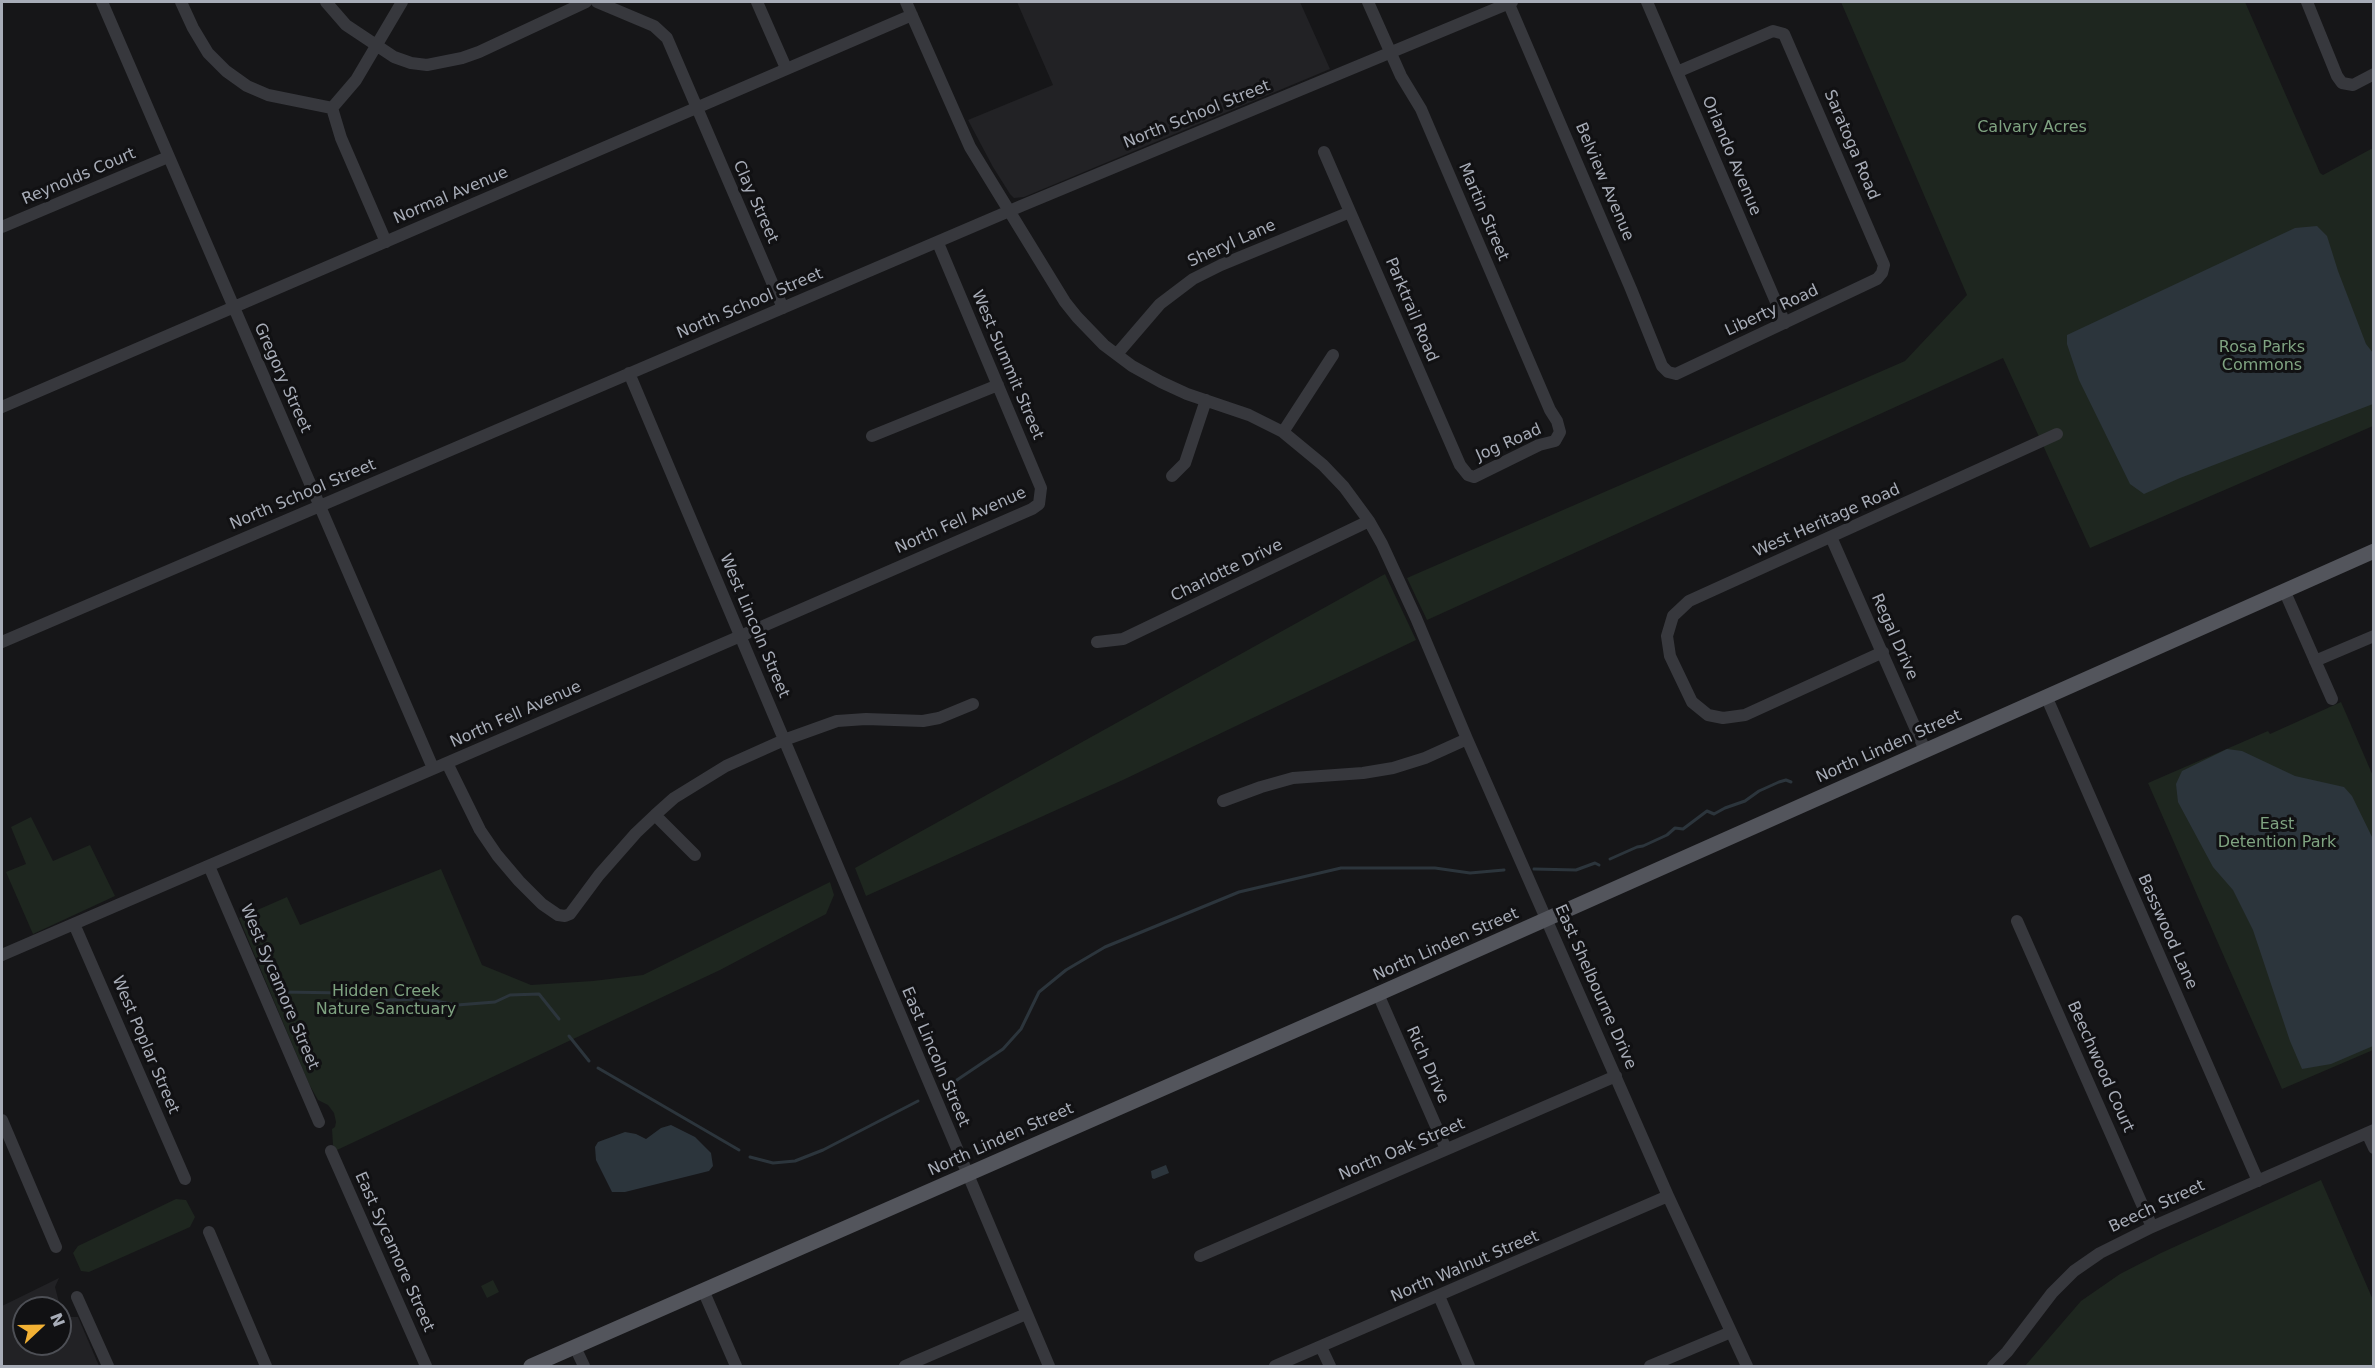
<!DOCTYPE html>
<style>
body{margin:0}
#map{position:relative;width:2375px;height:1368px;overflow:hidden;background:#161618;font-family:"DejaVu Sans",sans-serif}
canvas{display:block}
.frame{position:absolute;inset:0;border:3px solid #a8adb8;pointer-events:none}
.north{position:absolute;left:12px;top:1296px;width:60px;height:60px;box-sizing:border-box;background:#111113;border:2px solid #4d4f55;border-radius:50%;rotate:68deg;font-size:16px;font-weight:700;line-height:24px;text-align:center;color:#a8adb8}
.north::after{content:'';display:block;margin:auto;width:21px;height:27px;background:#f2b134;clip-path:polygon(50% 0,100% 100%,50% 72%,0 100%)}
</style>
<div id="map">
<canvas width="2375" height="1368"></canvas>
<div class="frame"></div>
<div class="north">N</div>
</div>
<script>
const c = document.querySelector('canvas').getContext('2d');
c.lineJoin = 'round';
function fillPath(path, color) {
  c.fillStyle = color;
  c.fill(path, 'evenodd');
}
function toPath(rows) {
  const path = new Path2D();
  for (const r of rows) {
    path.moveTo(r[0], r[1]);
    for (let i = 2; i < r.length; i += 2) path.lineTo(r[i], r[i + 1]);
  }
  return path;
}
function trace(path, color, width, dash) {
  c.strokeStyle = color;
  c.lineWidth = width;
  c.lineCap = dash ? 'butt' : 'round';
  c.setLineDash(dash || []);
  c.stroke(path);
}
function write(font, color, halo, rows, align = 'center') {
  c.font = font + ' "DejaVu Sans",sans-serif';
  c.lineWidth = 6;
  c.setLineDash([]);
  c.textBaseline = 'middle';
  c.strokeStyle = halo;
  c.fillStyle = color;
  for (const [text, x, y, turn = 0] of rows) {
    c.save();
    c.translate(x, y);
    c.rotate((+turn || 0) * Math.PI / 180);
    c.textAlign = isNaN(turn) ? turn : align;
    if (halo) c.strokeText(text, 0, 0);
    c.fillText(text, 0, 0);
    c.restore();
  }
}
fillPath(toPath([
 [1017,2,1300,2,1330,69,1024,197,1014,198,1010,194,993,167,968,120,1053,85],
 [59,1278,55,1287,61,1310,66,1317,78,1317,99,1366,2,1366,2,1306],
 [24,1308,60,1308,60,1344,24,1344]
]), '#222225');
fillPath(toPath([
 [1841,2,2245,2,2320,173,2323,175,2373,148,2373,426,2090,548,2003,358,1427,620,1407,578,1905,361,1967,295],
 [1385,574,1416,640,1125,779,866,896,855,868],
 [2341,702,2373,776,2373,1050,2282,1089,2148,783,2268,731,2270,734],
 [31,817,53,861,90,845,115,896,33,934,6,872,26,864,11,827],
 [441,869,482,965,531,985,593,981,643,975,830,882,834,895,826,914,720,970,337,1150,333,1145,332,1129,335,1127,336,1122,334,1113,328,1105,318,1100,309,1084,239,918,287,897,300,925],
 [2321,1180,2373,1300,2373,1366,2025,1366,2081,1301,2120,1274,2161,1253],
 [176,1199,186,1200,195,1217,190,1227,89,1272,81,1271,73,1253,78,1246],
 [493,1280,499,1292,487,1298,481,1286]
]), '#1e261f');
fillPath(toPath([
 [2317,226,2327,236,2338,271,2366,344,2373,353,2373,404,2180,478,2144,494,2130,484,2079,380,2067,344,2067,335,2295,228],
 [2227,749,2242,751,2295,776,2344,787,2352,796,2373,839,2373,1046,2331,1064,2302,1069,2290,1041,2253,930,2233,890,2213,867,2178,802,2176,784,2182,771],
 [671,1125,695,1137,711,1153,713,1166,709,1171,625,1192,612,1192,596,1160,595,1147,598,1142,625,1132,636,1134,646,1139,661,1128],
 [1166,1165,1169,1173,1154,1179,1152,1178,1151,1171]
]), '#2c353c');
trace(toPath([
 [1610,859,1637,847,1643,846,1667,835,1675,828,1683,829,1707,811,1714,814,1725,808,1745,801,1759,791,1779,782,1786,780,1791,782],
 [1534,869,1576,870,1595,863,1599,865],
 [281,992,346,993,387,1000,424,999,457,1005,495,1002,510,995,539,994,559,1019],
 [569,1036,589,1061],
 [598,1068,739,1150],
 [945,1088,1003,1049,1021,1029,1039,992,1066,970,1105,947,1239,892,1341,868,1435,868,1470,873,1504,870],
 [750,1157,773,1163,795,1161,823,1150,918,1101]
]), '#2c353c', 3);
trace(toPath([
 [102,2,433,768],
 [181,2,193,28,208,53,226,71,247,86,268,95,332,108,341,138,386,242],
 [326,2,346,25,394,57,411,63,427,65,462,58,479,52,586,2],
 [597,2,654,26,667,38,783,308],
 [757,2,786,68],
 [906,2,970,147,1065,302,1077,317,1104,345,1132,366,1161,382,1187,394,1249,415,1283,432,1323,465,1344,487,1369,521,1382,544,1416,618,1467,739,1668,1196,1747,1366],
 [1508,2,1631,289,1662,366,1668,372,1676,374,1877,279,1882,273,1884,265,1784,34,1773,31,1677,72],
 [1647,2,1785,323],
 [2307,2,2337,76,2342,83,2353,85,2374,74],
 [332,108,356,80,402,2],
 [1324,152,1460,465,1468,475,1474,477,1539,445,1555,441,1560,432,1557,421,1550,410,1421,109,1401,76,1368,2],
 [2,227,168,157],
 [1117,354,1160,304,1193,279,1221,265,1350,212],
 [629,373,1049,1366],
 [2,407,912,15],
 [1283,432,1333,355],
 [872,436,998,385],
 [1172,476,1185,463,1206,400],
 [1831,537,1925,750],
 [2284,590,2332,699],
 [2,642,1021,206,1512,2],
 [1097,642,1123,639,1369,521],
 [1883,652,1745,715,1723,718,1708,715,1692,702,1670,656,1667,636,1673,616,1689,601,2057,434],
 [2315,661,2374,636],
 [2046,696,2258,1181],
 [447,763,480,830,497,855,519,881,542,904,558,915,565,916,570,914,599,875,636,833,655,815,674,798,726,766,784,740,837,721,866,719,923,721,939,718,973,704],
 [1223,801,1261,787,1293,778,1363,773,1393,768,1425,758,1467,739],
 [655,815,695,855],
 [209,866,319,1122],
 [2017,921,2152,1227],
 [74,924,185,1179],
 [2,955,729,641,1032,509,1039,504,1041,488,938,243],
 [1378,994,1446,1149],
 [2,1120,56,1247],
 [2367,1133,2374,1148],
 [331,1151,426,1366],
 [209,1232,266,1366],
 [1200,1256,1616,1076],
 [703,1290,736,1366],
 [1439,1296,1469,1366],
 [77,1297,108,1366],
 [575,1347,584,1366],
 [1321,1347,1330,1366],
 [905,1366,1026,1314],
 [1275,1366,1668,1196],
 [1650,1366,1731,1332],
 [1993,1366,2007,1352,2052,1293,2074,1271,2100,1253,2152,1227,2374,1130]
]), '#37383d', 12);
trace(toPath([
 [531,1366,1378,994,2374,551]
]), '#53555c', 15);
write('16px', '#a8adb8', '#111113', [
 ["North School Street",1197,115,-22],
 ["Saratoga Road",1851,145,67],
 ["Orlando Avenue",1731,156,67],
 ["Reynolds Court",79,177,-23],
 ["Belview Avenue",1604,182,67],
 ["Normal Avenue",451,196,-23],
 ["Clay Street",755,202,66],
 ["Martin Street",1483,212,67],
 ["Sheryl Lane",1232,244,-24],
 ["North School Street",750,304,-23],
 ["Parktrail Road",1411,310,67],
 ["Liberty Road",1772,311,-25],
 ["West Summit Street",1007,365,67],
 ["Gregory Street",282,378,66],
 ["Jog Road",1509,443,-24],
 ["North School Street",303,495,-23],
 ["North Fell Avenue",961,521,-24],
 ["West Heritage Road",1827,521,-24],
 ["Charlotte Drive",1227,571,-26],
 ["West Lincoln Street",754,626,67],
 ["Regal Drive",1894,637,66],
 ["North Fell Avenue",516,715,-24],
 ["North Linden Street",1889,747,-24],
 ["Basswood Lane",2167,932,66],
 ["North Linden Street",1446,945,-24],
 ["West Sycamore Street",279,987,67],
 ["East Shelbourne Drive",1595,987,66],
 ["West Poplar Street",145,1045,67],
 ["East Lincoln Street",935,1057,67],
 ["Rich Drive",1427,1065,66],
 ["Beechwood Court",2100,1067,66],
 ["North Linden Street",1001,1140,-24],
 ["North Oak Street",1402,1150,-23],
 ["Beech Street",2157,1207,-25],
 ["East Sycamore Street",394,1252,66],
 ["North Walnut Street",1465,1267,-23]
]);
write('16px', '#7fa381', '#111113', [
 ["Calvary Acres",2032,128],
 ["Rosa Parks",2262,348],
 ["Commons",2262,366],
 ["East",2277,825],
 ["Detention Park",2277,843],
 ["Hidden Creek",386,992],
 ["Nature Sanctuary",386,1010]
]);
</script>
